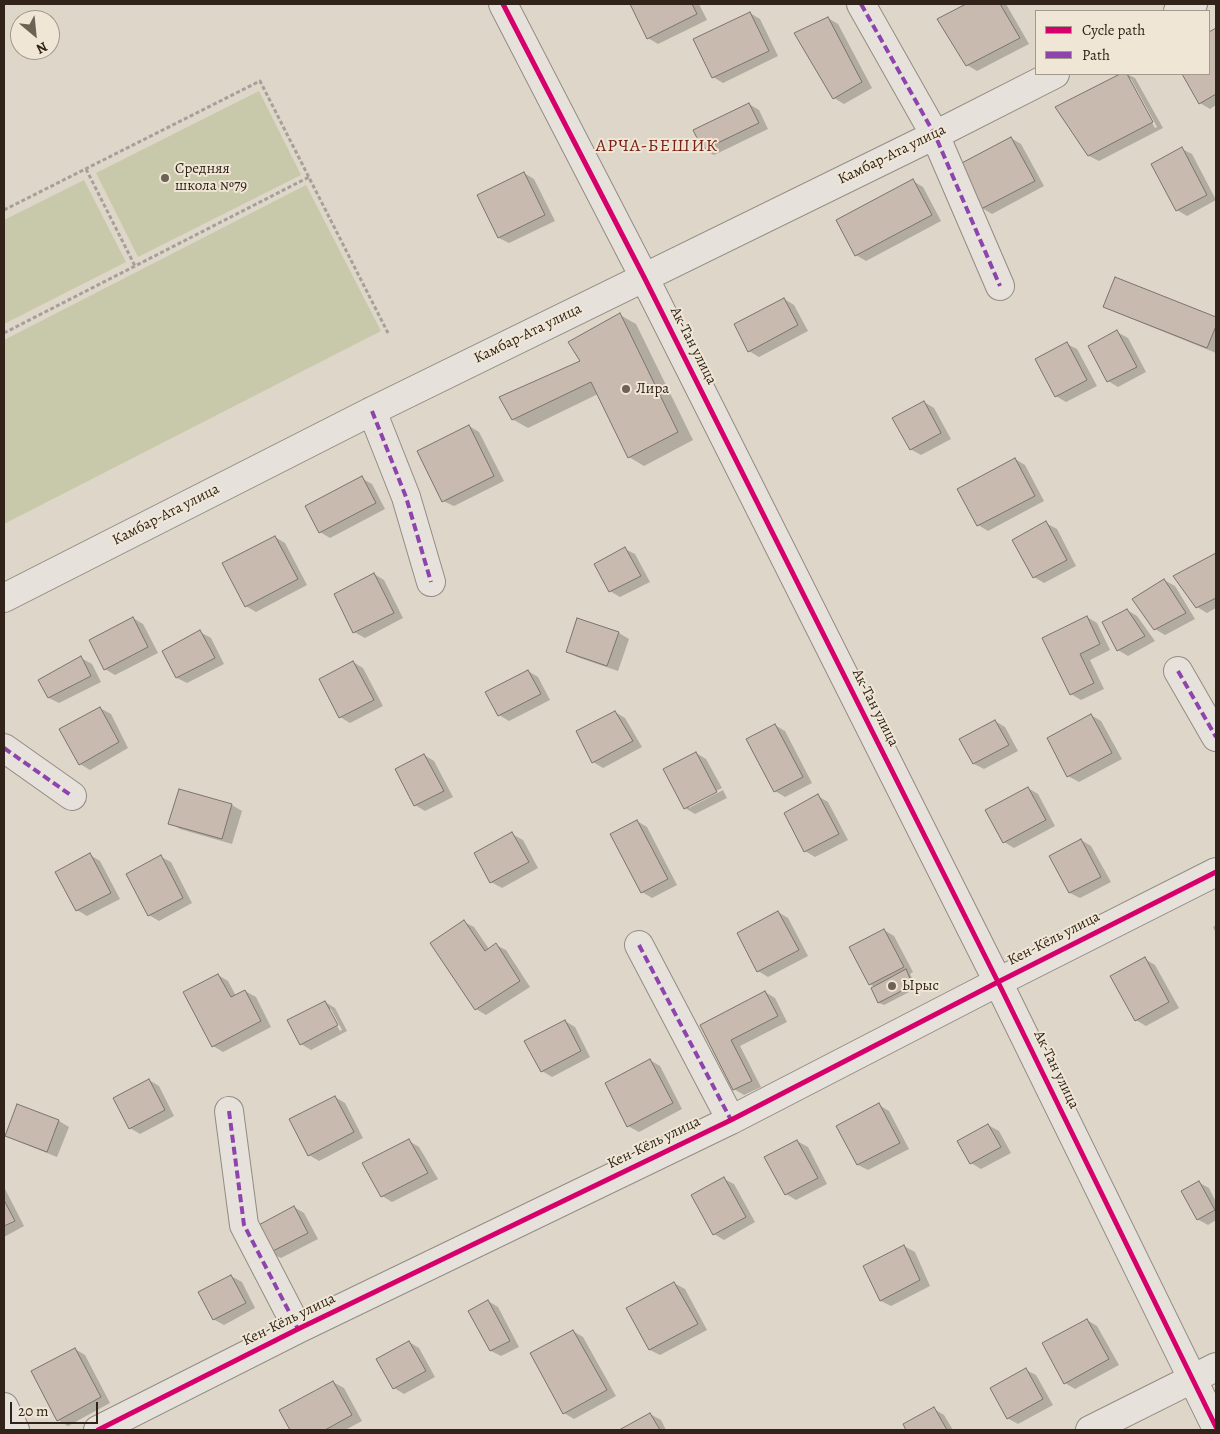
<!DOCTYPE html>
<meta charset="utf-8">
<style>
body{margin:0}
#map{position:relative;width:1220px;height:1434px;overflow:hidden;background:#ded6c8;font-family:Alegreya,serif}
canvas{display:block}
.frame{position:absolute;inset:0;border:5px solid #312319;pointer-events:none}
.legend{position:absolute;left:1035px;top:10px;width:175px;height:65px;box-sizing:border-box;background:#efe6d6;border:1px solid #a3988a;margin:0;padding:6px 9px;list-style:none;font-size:15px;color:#312319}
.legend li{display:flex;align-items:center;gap:10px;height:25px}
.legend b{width:25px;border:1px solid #a3988a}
.north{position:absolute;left:10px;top:10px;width:50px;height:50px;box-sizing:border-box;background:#efe6d6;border:1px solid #a3988a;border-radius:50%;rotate:152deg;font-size:14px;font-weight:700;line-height:20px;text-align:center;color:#312319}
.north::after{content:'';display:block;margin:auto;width:18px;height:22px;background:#6e6256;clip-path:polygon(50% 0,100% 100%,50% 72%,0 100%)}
.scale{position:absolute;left:10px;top:1402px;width:88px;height:22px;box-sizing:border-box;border:2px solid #312319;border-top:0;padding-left:6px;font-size:15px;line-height:18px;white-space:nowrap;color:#312319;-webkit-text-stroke:4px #efe6d6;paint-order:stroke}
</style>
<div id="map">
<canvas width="1220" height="1434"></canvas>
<div class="frame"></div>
<ul class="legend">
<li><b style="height:6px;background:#d6006c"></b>Cycle path</li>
<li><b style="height:6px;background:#8e44ad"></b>Path</li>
</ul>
<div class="north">N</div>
<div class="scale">20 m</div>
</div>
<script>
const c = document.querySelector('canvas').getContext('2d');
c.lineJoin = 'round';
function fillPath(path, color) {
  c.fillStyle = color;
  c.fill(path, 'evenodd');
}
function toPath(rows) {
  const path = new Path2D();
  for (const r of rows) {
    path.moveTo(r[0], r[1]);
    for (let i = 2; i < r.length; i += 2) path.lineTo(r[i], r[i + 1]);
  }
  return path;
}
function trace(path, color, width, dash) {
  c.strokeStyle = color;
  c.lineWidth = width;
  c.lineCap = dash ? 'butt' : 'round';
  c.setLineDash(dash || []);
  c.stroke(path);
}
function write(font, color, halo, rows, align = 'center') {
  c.font = font + ' Alegreya,serif';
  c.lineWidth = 4;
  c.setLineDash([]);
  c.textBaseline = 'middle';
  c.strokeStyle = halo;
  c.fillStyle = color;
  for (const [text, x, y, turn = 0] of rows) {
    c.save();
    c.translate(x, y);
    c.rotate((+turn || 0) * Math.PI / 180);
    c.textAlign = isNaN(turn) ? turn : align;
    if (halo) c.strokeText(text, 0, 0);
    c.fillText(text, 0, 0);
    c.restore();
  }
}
fillPath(toPath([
 [259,91,301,175,138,257,96,173],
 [84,180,126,262,4,324,4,220],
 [306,185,381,331,4,524,4,340]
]), '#c8c9aa');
fillPath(toPath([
 [631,4,699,4,707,20,658,44,648,38],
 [969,4,1006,4,1029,44,977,71,967,65,939,20],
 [750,13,760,19,778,56,723,83,713,77],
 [828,18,838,24,872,88,844,104,834,98],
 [1216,29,1216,105,1210,109,1200,103,1183,74,1209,74,1209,33],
 [1122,74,1127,74,1135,78,1163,128,1099,161,1089,156,1056,107],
 [1128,79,1131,79,1157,127,1155,128],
 [749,104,759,110,768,129,714,155,704,150],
 [1011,138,1021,144,1044,186,992,214,982,208],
 [1182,149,1192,154,1216,200,1187,216,1177,210],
 [524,173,534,179,555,221,509,243,499,238],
 [913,181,923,187,941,221,866,261,856,255],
 [1116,279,1216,318,1216,353,1115,312,1105,306],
 [784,299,794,305,808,331,759,357,749,351],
 [620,315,636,324,693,440,644,466,629,457,598,394,528,428,512,419,581,362],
 [1117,332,1128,338,1146,372,1118,387,1108,381],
 [1067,344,1077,349,1097,386,1066,402,1056,396],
 [924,402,934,408,951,439,921,455,910,449],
 [469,426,479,432,504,481,454,506,443,501],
 [1015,459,1025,465,1044,501,988,531,978,525],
 [361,478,372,484,385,509,330,538,320,532],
 [1046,523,1057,529,1076,566,1044,583,1034,577],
 [275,537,285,543,307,585,256,612,246,606],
 [625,549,635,554,650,582,620,597,610,591],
 [1216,554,1216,608,1207,613,1197,607,1175,576],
 [374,574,384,580,403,618,365,638,354,632],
 [1164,580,1175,586,1195,619,1165,635,1155,629],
 [1127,610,1137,616,1155,641,1128,656,1118,650],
 [1087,617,1097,623,1110,650,1090,660,1104,689,1081,700,1071,694],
 [133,618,143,624,158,653,115,675,105,669],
 [578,620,619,633,629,639,618,671,577,657,567,651],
 [200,632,211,638,224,664,187,683,177,678,163,651],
 [81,658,92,664,101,682,59,703,49,698,40,680],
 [353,662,363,668,383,706,350,723,340,717],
 [528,671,538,677,550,700,509,721,499,715],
 [100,708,111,714,128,748,90,770,80,764],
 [615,712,625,718,642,747,603,768,593,762],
 [1091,715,1101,721,1122,759,1079,782,1068,776],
 [995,721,1005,727,1018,751,984,769,974,764],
 [775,725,785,731,812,783,785,797,775,791],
 [696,753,706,759,722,788,689,805,689,808,723,790,727,798,695,814,685,808],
 [424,755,434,761,453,797,425,811,415,805],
 [1028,788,1038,794,1055,826,1014,848,1004,842],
 [179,790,232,805,242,811,232,844,180,829,170,823],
 [818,796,828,802,848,840,815,857,805,851],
 [637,821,647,827,677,885,652,898,642,892],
 [512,834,523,840,538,868,502,888,491,882],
 [1081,840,1091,846,1111,882,1080,898,1070,893,1051,856],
 [90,855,100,861,120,899,87,916,77,910],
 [161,857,171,862,192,903,159,921,149,915],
 [778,912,788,918,808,956,768,977,758,971],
 [464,922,474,927,489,949,496,945,506,950,530,987,486,1015,476,1009],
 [1216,925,1216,933,1213,927],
 [884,930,894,936,913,972,910,974,917,988,884,1005,879,1003,872,989,875,987,869,984],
 [1145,959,1155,965,1179,1008,1146,1026,1136,1020],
 [218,975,228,981,236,996,245,991,256,997,271,1027,223,1052,213,1046],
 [765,992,775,998,787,1022,740,1046,761,1087,744,1095,734,1089,701,1025],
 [325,1002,335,1008,347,1031,311,1050,301,1044],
 [328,1009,331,1009,342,1030,340,1031],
 [565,1021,575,1027,590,1057,552,1077,542,1071],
 [650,1060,660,1066,682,1109,639,1132,628,1126],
 [149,1080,159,1086,174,1116,140,1134,130,1128],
 [335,1097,345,1103,363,1138,319,1161,309,1155],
 [879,1105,889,1111,909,1149,868,1170,858,1165],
 [18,1106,59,1121,69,1127,57,1157,17,1141,6,1136],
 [988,1125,999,1131,1011,1153,981,1169,971,1163,959,1141],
 [409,1141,419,1147,438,1179,392,1202,382,1196],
 [797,1141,808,1147,827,1184,796,1200,786,1194],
 [724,1179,734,1184,755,1222,724,1240,714,1234],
 [1198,1182,1209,1188,1216,1202,1216,1220,1208,1225,1197,1219],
 [4,1187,24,1226,4,1237],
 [294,1207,304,1213,318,1239,281,1258,270,1253],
 [904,1246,915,1252,930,1286,891,1306,881,1301,865,1266],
 [231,1276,242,1282,255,1308,224,1325,213,1319],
 [674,1283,685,1289,707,1330,660,1355,650,1350,628,1309],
 [488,1301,498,1307,519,1347,501,1356,491,1351,470,1311],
 [1087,1320,1097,1326,1119,1365,1075,1389,1065,1383],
 [573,1331,583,1337,616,1396,574,1419,564,1413],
 [409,1342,419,1348,435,1377,404,1394,394,1388],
 [75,1349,85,1355,110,1403,68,1426,58,1420],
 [1026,1370,1036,1375,1053,1405,1018,1424,1007,1418],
 [333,1382,344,1388,362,1421,345,1430,292,1430,281,1411],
 [934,1409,944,1415,953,1430,908,1430,905,1425],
 [650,1414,661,1420,666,1430,621,1430]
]), '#0003');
const building = toPath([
 [630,4,692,4,697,14,647,39,630,4],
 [966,4,1000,4,1020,38,966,66,937,19,966,4],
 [750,12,769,51,712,78,693,39,750,12],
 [828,17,862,82,833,99,794,33,828,17],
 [1216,28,1216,94,1199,104,1182,74,1209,74,1209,32,1216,28],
 [1120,74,1127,74,1153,122,1088,156,1055,107,1120,74],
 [749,103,759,123,703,150,693,130,749,103],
 [1011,137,1035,181,981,209,958,165,1011,137],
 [1182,147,1207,195,1176,211,1151,164,1182,147],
 [524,172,545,215,498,238,477,195,524,172],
 [913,179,932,215,855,256,836,220,913,179],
 [1115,277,1216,317,1216,326,1207,348,1103,307,1115,277],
 [784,298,798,325,748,352,734,324,784,298],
 [620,313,678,432,628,458,591,382,512,420,499,397,580,361,568,342,620,313],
 [1117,330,1137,367,1107,382,1088,346,1117,330],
 [1067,342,1087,380,1055,397,1035,359,1067,342],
 [924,401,941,433,910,450,892,418,924,401],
 [469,425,494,476,442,502,417,451,469,425],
 [1015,458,1035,496,977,526,957,489,1015,458],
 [362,476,376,503,319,533,305,506,362,476],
 [1046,521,1067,560,1033,578,1012,540,1046,521],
 [275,536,298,579,245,607,222,563,275,536],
 [625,547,641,576,609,592,594,564,625,547],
 [1216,553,1216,598,1196,608,1173,576,1216,553],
 [374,573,394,613,353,633,334,594,374,573],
 [1164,579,1186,613,1154,630,1132,599,1164,579],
 [1127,609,1145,636,1117,651,1102,622,1127,609],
 [1087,616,1100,644,1080,654,1094,683,1070,695,1042,638,1087,616],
 [133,617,148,647,104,670,89,640,133,617],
 [577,618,619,632,607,666,566,652,577,618],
 [200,630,215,658,176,678,162,651,200,630],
 [81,656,91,676,48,698,38,680,81,656],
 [353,661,374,700,339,718,319,679,353,661],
 [528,670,541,694,498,716,485,692,528,670],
 [100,707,119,742,79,765,59,729,100,707],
 [615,711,633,741,592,763,576,731,615,711],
 [1091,714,1112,753,1067,777,1047,738,1091,714],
 [995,720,1009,745,973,764,959,739,995,720],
 [775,724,803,777,774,792,746,739,775,724],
 [696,752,717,792,684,809,663,769,696,752],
 [424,754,444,791,414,806,395,769,424,754],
 [1028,787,1046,820,1003,843,985,810,1028,787],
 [179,789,232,804,222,839,168,824,179,789],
 [818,794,839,834,804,852,784,813,818,794],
 [637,820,668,879,641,893,610,834,637,820],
 [512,832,529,862,490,883,474,853,512,832],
 [1081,839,1101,877,1069,893,1049,856,1081,839],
 [90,853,111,893,76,911,55,872,90,853],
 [161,855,183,898,148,916,126,874,161,855],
 [778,911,799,950,757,972,737,933,778,911],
 [464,920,485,951,496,943,520,981,475,1010,430,943,464,920],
 [884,929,904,967,869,985,849,947,884,929],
 [1145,957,1169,1002,1135,1021,1110,976,1145,957],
 [906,969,913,985,878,1003,871,988,906,969],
 [218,974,231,997,245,990,261,1021,212,1047,183,992,218,974],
 [765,991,778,1016,731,1040,752,1081,733,1090,700,1025,765,991],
 [325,1001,338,1025,300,1045,287,1020,325,1001],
 [565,1020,581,1051,541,1072,524,1041,565,1020],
 [650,1059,673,1103,627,1127,605,1083,650,1059],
 [149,1079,165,1110,129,1129,113,1098,149,1079],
 [335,1096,354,1132,308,1156,289,1119,335,1096],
 [879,1103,900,1143,857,1165,836,1126,879,1103],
 [17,1104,59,1120,47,1152,5,1136,17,1104],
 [988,1124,1001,1147,970,1164,957,1141,988,1124],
 [409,1139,428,1173,381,1197,362,1163,409,1139],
 [797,1140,818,1178,785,1195,764,1157,797,1140],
 [724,1177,746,1217,713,1235,691,1195,724,1177],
 [1199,1181,1215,1210,1197,1220,1181,1191,1199,1181],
 [4,1200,15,1221,4,1226,4,1200],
 [294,1206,308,1233,269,1253,255,1227,294,1206],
 [904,1245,920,1280,880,1301,863,1266,904,1245],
 [231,1275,246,1303,213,1320,198,1292,231,1275],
 [674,1282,698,1324,649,1350,626,1308,674,1282],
 [488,1300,510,1341,490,1351,468,1311,488,1300],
 [1087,1319,1109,1359,1064,1384,1042,1343,1087,1319],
 [573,1330,607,1390,563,1414,530,1353,573,1330],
 [409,1341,426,1371,393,1389,376,1359,409,1341],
 [75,1348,101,1397,57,1421,31,1371,75,1348],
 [1026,1368,1043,1399,1007,1419,990,1388,1026,1368],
 [333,1381,352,1415,325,1430,290,1430,279,1410,333,1381],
 [934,1407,947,1430,906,1430,903,1424,934,1407],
 [650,1413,660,1430,619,1430,650,1413]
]);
fillPath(building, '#c9baaf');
trace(building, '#7a746c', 1);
const minor = toPath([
 [503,4,644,277,998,982,1216,1427],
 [861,4,935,135,1000,286],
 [1178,11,1193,4],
 [372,411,406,497,431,582],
 [4,598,372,411,935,135,1055,74],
 [1178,671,1216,737],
 [4,748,72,796],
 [639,945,731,1120],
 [229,1111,244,1225,298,1329],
 [4,1407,15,1430],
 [98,1430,298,1329,731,1120,998,982,1216,872],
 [1090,1430,1216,1367]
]);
trace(minor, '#938c84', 30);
trace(toPath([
 [86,169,135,266],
 [4,210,260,81,388,333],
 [4,333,309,177]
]), '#a5a09a', 3, [4, 2.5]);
trace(minor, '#e6e2db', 28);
trace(toPath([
 [861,4,935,135,1000,286],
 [372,411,406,497,431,582],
 [1178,671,1216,737],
 [4,748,72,796],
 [639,945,731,1120],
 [229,1111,244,1225,298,1329]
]), '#8e44ad', 4, [8, 4]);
trace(toPath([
 [503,4,644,277,998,982,1216,1427],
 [98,1430,298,1329,731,1120,998,982,1216,872]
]), '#d6006c', 5);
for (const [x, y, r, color] of [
 [165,178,5,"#6e6256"],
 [626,389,5,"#6e6256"],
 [892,986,5,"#6e6256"]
]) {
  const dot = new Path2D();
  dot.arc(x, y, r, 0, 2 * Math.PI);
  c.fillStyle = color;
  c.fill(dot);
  trace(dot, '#efe6d6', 2);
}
write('15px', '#312319', '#efe6d6', [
 ["Камбар-Ата улица",892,155,-26],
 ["Камбар-Ата улица",528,334,-26],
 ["Ак-Тан улица",693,346,63],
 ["Камбар-Ата улица",166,515,-27],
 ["Ак-Тан улица",875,708,63],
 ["Кен-Кёль улица",1054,939,-27],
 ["Ак-Тан улица",1056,1070,64],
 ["Кен-Кёль улица",654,1143,-26],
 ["Кен-Кёль улица",289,1320,-26]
]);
write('15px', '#312319', '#efe6d6', [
 ["Средняя",175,169],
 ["школа №79",175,186],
 ["Лира",636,389],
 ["Ырыс",902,986]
], 'left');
c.letterSpacing = '1px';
write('18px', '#7a1f14', '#efe6d6', [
 ["АРЧА-БЕШИК",657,147]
]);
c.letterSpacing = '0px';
</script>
